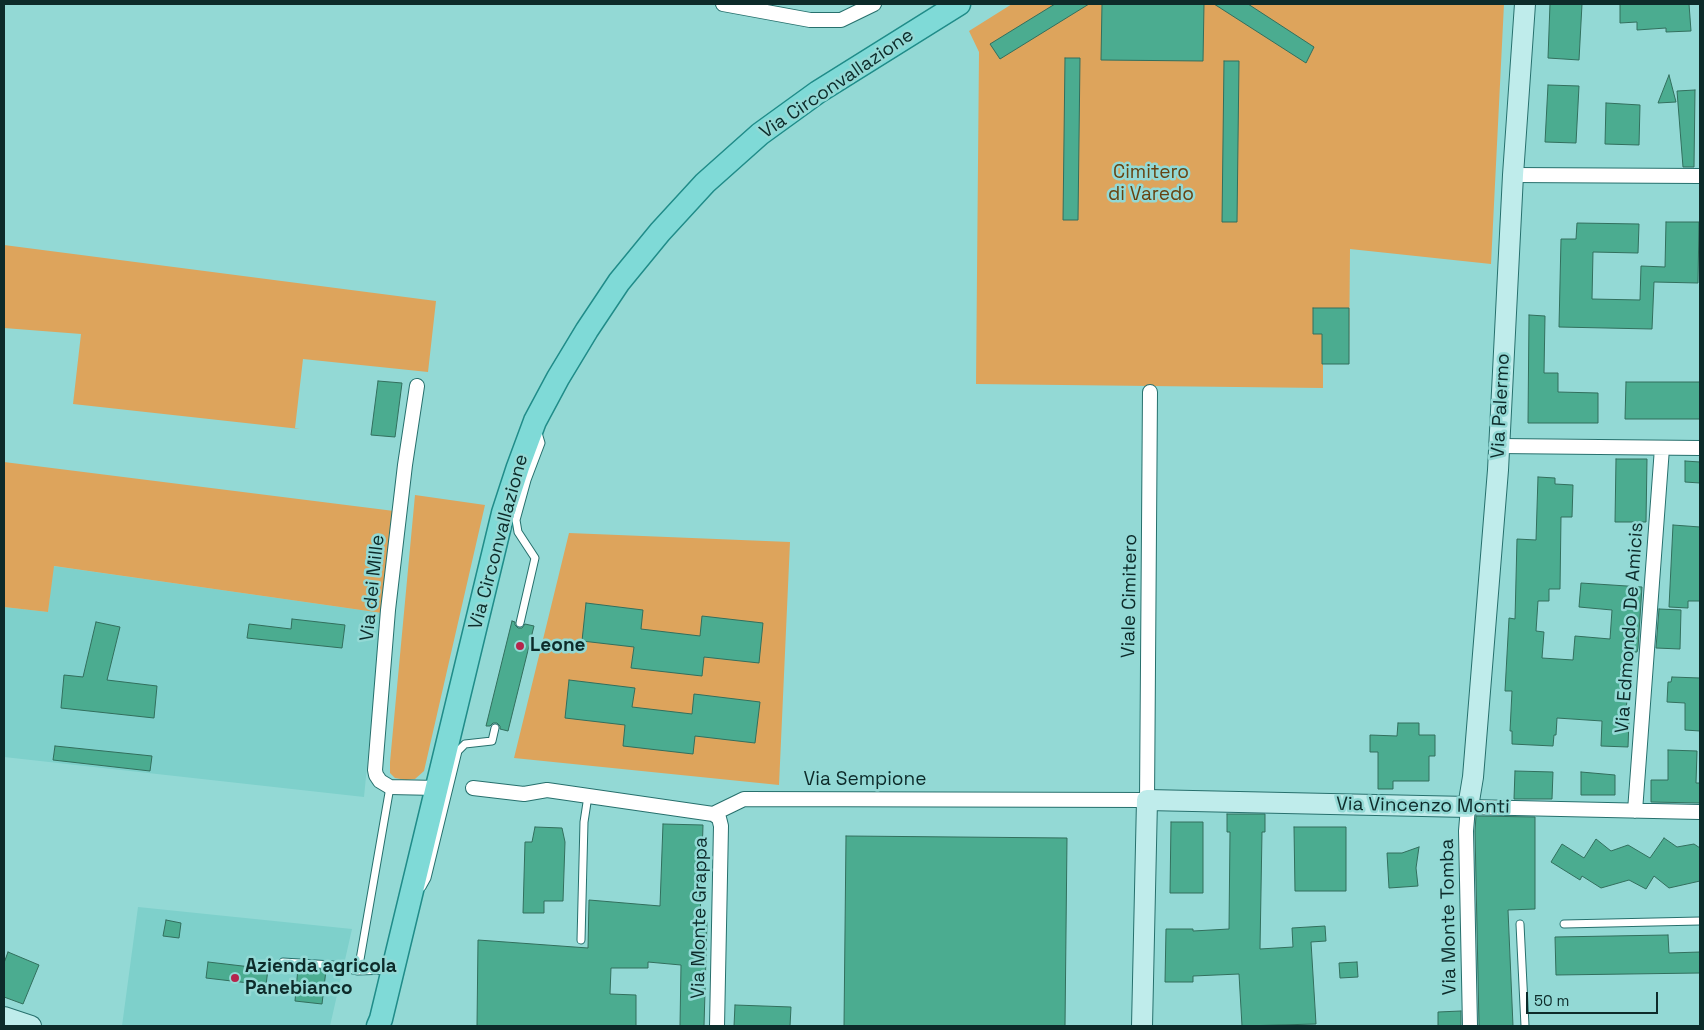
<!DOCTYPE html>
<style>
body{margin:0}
#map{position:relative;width:1704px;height:1030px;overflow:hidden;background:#93d9d5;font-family:"Space Grotesk",sans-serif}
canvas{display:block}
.frame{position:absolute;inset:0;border:5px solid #0d2b2a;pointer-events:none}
.scale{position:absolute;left:1526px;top:992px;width:132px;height:22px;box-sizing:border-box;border:2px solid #0d2b2a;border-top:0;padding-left:6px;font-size:15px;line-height:18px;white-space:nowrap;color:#0d2b2a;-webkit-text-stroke:4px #93d9d5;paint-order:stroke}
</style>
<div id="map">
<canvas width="1704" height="1030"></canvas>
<div class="frame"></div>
<div class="scale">50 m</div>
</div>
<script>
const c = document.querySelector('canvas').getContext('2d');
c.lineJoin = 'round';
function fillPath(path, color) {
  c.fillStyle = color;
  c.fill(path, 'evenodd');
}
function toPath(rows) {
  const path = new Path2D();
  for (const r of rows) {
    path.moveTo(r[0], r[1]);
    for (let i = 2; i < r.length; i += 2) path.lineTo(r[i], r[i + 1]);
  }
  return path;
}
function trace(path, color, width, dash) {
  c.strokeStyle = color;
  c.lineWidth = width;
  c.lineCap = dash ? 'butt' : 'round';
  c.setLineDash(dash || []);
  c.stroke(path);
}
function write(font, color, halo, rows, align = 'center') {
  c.font = font + ' "Space Grotesk",sans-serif';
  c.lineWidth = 5;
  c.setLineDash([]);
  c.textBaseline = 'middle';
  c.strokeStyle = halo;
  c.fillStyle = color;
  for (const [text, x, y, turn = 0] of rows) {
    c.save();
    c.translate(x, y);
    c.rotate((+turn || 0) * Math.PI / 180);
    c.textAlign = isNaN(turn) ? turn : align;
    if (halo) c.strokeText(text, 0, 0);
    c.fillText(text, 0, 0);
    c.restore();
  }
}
fillPath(toPath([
 [53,566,382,613,364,797,4,757,4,607,48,612],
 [138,907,352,929,330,1026,122,1026]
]), '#7ed0cb');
fillPath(toPath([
 [1012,4,1504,4,1491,264,1350,249,1349,364,1323,364,1323,388,976,384,979,52,969,31],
 [4,245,436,301,428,372,303,359,295,428,300,429,73,404,81,334,4,328],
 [4,462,394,511,382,613,54,566,48,612,4,607],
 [415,495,485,505,424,771,415,779,406,780,395,778,390,773,390,762],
 [569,533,790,542,779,785,514,758]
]), '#dda45c');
const building = toPath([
 [1055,4,1089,4,1000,59,990,44,1055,4],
 [1102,4,1204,4,1203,61,1101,60,1102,4],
 [1214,4,1248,4,1314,47,1306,63,1214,4],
 [1550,4,1582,4,1579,60,1548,58,1550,4],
 [1620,4,1689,4,1691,31,1666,32,1666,28,1637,30,1637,22,1620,23,1620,4],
 [1065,58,1080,58,1078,220,1063,220,1065,58],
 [1224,61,1239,61,1237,222,1222,222,1224,61],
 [1669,75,1676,102,1658,103,1669,75],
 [1548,85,1579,86,1576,143,1545,142,1548,85],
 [1695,90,1694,167,1683,167,1677,91,1695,90],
 [1606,103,1640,105,1639,145,1605,144,1606,103],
 [1666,222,1699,222,1698,283,1654,282,1652,329,1559,327,1561,239,1576,239,1577,223,1639,224,1638,253,1593,252,1592,299,1640,300,1641,266,1665,267,1666,222],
 [1313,308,1349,308,1349,364,1322,364,1322,334,1313,334,1313,308],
 [1529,315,1545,316,1544,373,1558,373,1558,392,1598,393,1598,423,1528,423,1529,315],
 [378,381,402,383,395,437,371,435,378,381],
 [1626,382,1700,382,1700,419,1625,419,1626,382],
 [1616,459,1647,459,1646,522,1615,522,1616,459],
 [1685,461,1700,462,1700,483,1685,482,1685,461],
 [1538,477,1555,478,1555,484,1573,485,1572,517,1561,517,1560,589,1549,589,1549,601,1538,601,1536,631,1544,632,1542,658,1573,660,1575,636,1610,639,1612,610,1579,607,1581,583,1642,587,1638,648,1637,652,1632,652,1625,720,1629,720,1628,747,1601,746,1602,721,1557,718,1556,735,1554,735,1553,746,1512,744,1512,731,1510,731,1512,691,1505,691,1509,618,1515,619,1517,539,1536,540,1538,477],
 [1673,525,1700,527,1700,601,1688,601,1688,608,1669,607,1673,525],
 [586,603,643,610,641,629,700,636,702,616,763,623,759,663,704,657,702,676,631,668,634,647,582,641,586,603],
 [1659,609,1681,610,1680,649,1656,648,1659,609],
 [292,619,345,625,342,648,247,638,249,624,291,629,292,619],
 [512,621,515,622,515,625,518,628,522,628,525,624,534,626,508,731,500,729,500,726,497,723,493,723,490,726,486,726,512,621],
 [96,622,120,627,107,680,157,686,154,718,61,708,64,675,83,677,96,622],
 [1672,677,1700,678,1700,731,1685,730,1685,703,1667,702,1668,682,1671,682,1672,677],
 [569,680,635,688,632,707,692,714,694,694,760,702,755,743,695,736,693,754,623,746,625,725,565,718,569,680],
 [1398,723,1419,723,1419,735,1435,735,1435,756,1429,756,1429,781,1393,781,1393,789,1378,789,1378,752,1370,752,1370,735,1397,736,1398,723],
 [55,746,152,756,150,771,53,760,55,746],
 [1668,750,1697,751,1696,783,1700,783,1700,803,1651,802,1651,780,1668,780,1668,750],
 [1515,771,1553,772,1552,799,1514,799,1515,771],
 [1581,772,1615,775,1615,795,1581,795,1581,772],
 [1227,814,1265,814,1265,832,1262,832,1260,949,1293,947,1292,928,1325,926,1326,941,1311,942,1316,1024,1242,1026,1239,974,1193,976,1193,982,1165,982,1166,929,1193,929,1193,931,1229,929,1230,832,1227,832,1227,814],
 [1476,816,1535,817,1535,909,1508,910,1513,1026,1479,1026,1475,831,1476,816],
 [1171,822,1203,822,1203,893,1170,893,1171,822],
 [663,824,703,825,700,922,707,922,704,1026,680,1026,681,965,648,962,648,968,611,968,610,994,636,995,636,1026,477,1026,478,940,588,948,589,900,660,906,663,824],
 [535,827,562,828,565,842,563,901,544,901,544,913,523,913,525,842,532,842,535,827],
 [1294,827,1346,827,1346,891,1295,891,1294,827],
 [846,836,1067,838,1065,1026,844,1026,846,836],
 [1664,838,1677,847,1694,844,1700,848,1700,881,1669,888,1654,876,1646,889,1629,880,1601,888,1582,876,1580,880,1551,862,1562,844,1584,858,1596,839,1611,851,1628,845,1650,858,1664,838],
 [1419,847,1416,868,1418,886,1389,888,1387,853,1402,853,1419,847],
 [166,920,181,923,179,938,163,936,166,920],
 [1668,935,1669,953,1700,952,1700,973,1556,975,1555,937,1668,935],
 [8,952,39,965,23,1004,4,997,4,963,8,952],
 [208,962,268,969,266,985,206,978,208,962],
 [1357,962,1358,977,1340,978,1339,963,1357,962],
 [298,968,326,970,322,1004,295,1001,298,968],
 [735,1005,791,1007,790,1026,734,1026,735,1005],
 [1461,1011,1461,1026,1438,1026,1438,1012,1461,1011]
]);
fillPath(building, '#4bac90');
trace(building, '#326f5d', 1);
const lane = toPath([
 [520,623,535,558,518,532,516,520,527,480,541,443,538,433],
 [422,887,427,878,458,751,465,744,492,741,495,728],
 [1520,924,1525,1026],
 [1564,924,1700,921],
 [581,940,584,822,588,796],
 [283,962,332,965,358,971,389,970],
 [358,971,390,787]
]);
const street = toPath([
 [723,4,810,20,841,20,874,4],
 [1513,175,1700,176],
 [417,386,405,465,388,610,375,770,376,775,380,781,390,787,437,788],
 [1499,446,1700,448],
 [473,788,524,794,547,790,713,814,744,799,1147,800,1150,392],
 [1635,811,1662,448],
 [713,814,719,818,721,826,717,1026],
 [1470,1026,1466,831,1468,807,1700,812]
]);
const secondary = toPath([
 [4,1017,31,1026],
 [1142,1026,1147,800,1468,807,1473,777,1498,470,1513,175,1525,4]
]);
const primary = toPath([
 [378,1026,381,1019,503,513,518,467,535,421,558,378,587,330,619,282,660,232,705,183,760,134,818,92,959,4]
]);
trace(lane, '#27706d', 9);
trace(street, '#27706d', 16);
trace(secondary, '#27706d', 22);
trace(primary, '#208c89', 25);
trace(lane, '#fff', 7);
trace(street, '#fff', 14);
trace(secondary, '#bfeceb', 20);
trace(primary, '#7fdad7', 22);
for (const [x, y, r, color] of [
 [520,646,5,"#b6254c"],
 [235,978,5,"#b6254c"]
]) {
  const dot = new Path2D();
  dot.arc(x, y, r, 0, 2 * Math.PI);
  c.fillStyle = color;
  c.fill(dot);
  trace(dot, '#93d9d5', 2);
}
write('19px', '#0d2b2a', '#93d9d5', [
 ["Via Circonvallazione",837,84,-34],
 ["Via Palermo",1501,406,-87],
 ["Via Circonvallazione",499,542,-75],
 ["Via dei Mille",373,588,-84],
 ["Viale Cimitero",1130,596,-89],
 ["Via Edmondo De Amicis",1630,628,-86],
 ["Via Sempione",865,780],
 ["Via Vincenzo Monti",1423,806,1],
 ["Via Monte Tomba",1449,917,-91],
 ["Via Monte Grappa",700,918,-89]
]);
write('19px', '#664311', '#93d9d5', [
 ["Cimitero",1151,173],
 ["di Varedo",1151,195]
]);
write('bold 19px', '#0d2b2a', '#93d9d5', [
 ["Leone",530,646],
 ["Azienda agricola",245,967],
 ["Panebianco",245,989]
], 'left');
</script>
